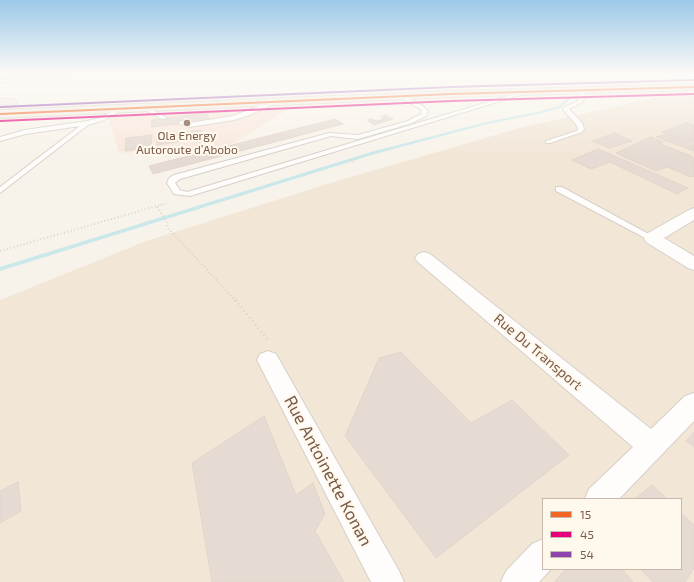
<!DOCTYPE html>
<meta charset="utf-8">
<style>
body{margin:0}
#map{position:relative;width:694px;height:582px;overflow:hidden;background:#f8f3ea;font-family:"Exo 2",sans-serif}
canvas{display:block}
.legend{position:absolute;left:542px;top:498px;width:140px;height:72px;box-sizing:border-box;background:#fff8ed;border:1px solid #c9b8ab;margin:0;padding:5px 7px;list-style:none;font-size:12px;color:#795947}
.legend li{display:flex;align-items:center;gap:8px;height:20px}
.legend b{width:20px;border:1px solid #c9b8ab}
</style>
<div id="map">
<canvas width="694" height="582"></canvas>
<ul class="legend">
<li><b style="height:5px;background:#f26522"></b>15</li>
<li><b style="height:5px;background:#e5007d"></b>45</li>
<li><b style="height:5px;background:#8e44ad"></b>54</li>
</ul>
</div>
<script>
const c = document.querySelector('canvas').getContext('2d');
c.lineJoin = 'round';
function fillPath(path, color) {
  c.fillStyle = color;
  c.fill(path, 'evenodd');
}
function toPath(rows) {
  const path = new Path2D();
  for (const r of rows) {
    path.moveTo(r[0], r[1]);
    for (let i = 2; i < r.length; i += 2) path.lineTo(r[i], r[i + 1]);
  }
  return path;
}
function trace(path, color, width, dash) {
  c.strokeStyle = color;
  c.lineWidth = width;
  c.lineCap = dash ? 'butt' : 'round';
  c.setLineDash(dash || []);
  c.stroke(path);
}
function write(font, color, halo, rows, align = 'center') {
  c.font = font + ' "Exo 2",sans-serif';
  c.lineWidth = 4;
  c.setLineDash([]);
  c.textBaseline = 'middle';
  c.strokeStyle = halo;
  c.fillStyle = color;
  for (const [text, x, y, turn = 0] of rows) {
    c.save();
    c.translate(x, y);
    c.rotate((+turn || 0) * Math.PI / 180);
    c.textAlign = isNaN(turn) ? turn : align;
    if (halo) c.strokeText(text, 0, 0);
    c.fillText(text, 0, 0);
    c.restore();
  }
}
fillPath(toPath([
 [694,96,694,582,0,582,0,300,146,241,337,181,523,127,654,98],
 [543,499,681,499,681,569,543,569]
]), '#f2e6d7');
fillPath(toPath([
 [0,74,77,74,0,80],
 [292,107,229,146,119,153,108,116]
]), '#f9e8dd');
fillPath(toPath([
 [567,98,570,99,560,108,542,113,483,125,375,154,0,271,0,267,371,152,483,123,541,111,558,106,567,98]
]), '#cae7ea');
const building = toPath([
 [207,113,209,120,151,127,152,120,207,113],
 [386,115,393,119,374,125,367,120,372,119,376,121,385,119,381,117,386,115],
 [335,119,343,124,153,174,149,166,335,119],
 [686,123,694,125,694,143,662,132,686,123],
 [201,130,202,138,157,145,157,136,201,130],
 [615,133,632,141,609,148,592,141,615,133],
 [666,134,694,145,694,151,656,137,666,134],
 [152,135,151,147,125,151,126,138,152,135],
 [651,137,663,142,660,144,691,156,694,159,694,176,691,177,667,167,656,171,616,153,651,137],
 [598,149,688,188,677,194,610,162,591,169,572,160,598,149],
 [401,352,471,423,512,400,569,455,436,558,345,436,379,358,401,352],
 [264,416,296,495,313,483,325,514,315,531,344,582,212,582,192,463,264,416],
 [694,432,694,447,686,441,694,432],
 [18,482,21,511,0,523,0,491,18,482],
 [652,485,667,499,635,499,652,485],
 [681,513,694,525,694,568,685,582,653,582,640,569,681,569,681,513],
 [566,569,622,569,633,582,554,582,566,569]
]);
fillPath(building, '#e5dbd2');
trace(building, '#e2d6cc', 1);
const lane = toPath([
 [70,74,99,74,0,82,0,80,70,74],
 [567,74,572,74,573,81,569,81,567,74],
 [583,87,586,89,583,102,569,109,582,123,584,129,582,132,550,143,546,143,546,141,577,131,578,129,576,124,564,111,563,108,578,101,580,89,583,87],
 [528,90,533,91,190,196,174,194,167,183,169,178,174,175,329,133,358,135,408,121,421,114,422,111,419,108,399,97,399,95,403,95,423,106,428,111,426,116,412,123,358,139,331,136,180,179,175,183,180,190,187,192,528,90],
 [277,99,279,100,279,102,249,115,234,120,189,127,178,123,181,121,189,123,233,116,277,99],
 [141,106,145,106,167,118,162,119,141,108,141,106],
 [120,107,123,109,122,110,104,120,88,125,0,193,0,187,80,126,26,134,0,141,0,137,25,130,87,121,100,118,120,107],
 [556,187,562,187,656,238,655,240,649,240,556,191,556,187]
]);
const street = toPath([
 [694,208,694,220,664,238,694,256,694,270,688,268,646,242,644,238,646,234,689,210,694,208],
 [424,252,430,254,651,429,685,396,694,393,694,421,619,499,585,499,589,489,633,447,418,262,415,258,418,254,424,252],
 [268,351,276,354,399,571,404,582,371,582,257,360,260,354,268,351],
 [543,539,543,569,551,569,539,582,501,582,506,571,532,544,543,539]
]);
const primary = toPath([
 [694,84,694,90,451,97,0,118,0,110,451,91,694,84]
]);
const highway = toPath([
 [0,99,11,99,15,100,17,103,15,106,11,107,0,107,0,99]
]);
trace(lane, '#d7d0c8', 2);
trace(street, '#d7d0c8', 2);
trace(primary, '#dad0c8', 2);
trace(highway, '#dad0c8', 2);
trace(toPath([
 [349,159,355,164],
 [160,205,169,203]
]), '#dbd2cc', 1.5, [0.5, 1.5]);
trace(toPath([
 [157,207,166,220,168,228,236,301],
 [0,251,164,204]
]), '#dbd2cc', 2, [1, 2.5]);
trace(toPath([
 [235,300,268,340]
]), '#dbd2cc', 3, [1, 3.5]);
fillPath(lane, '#fefdfc');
fillPath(street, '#fefdfc');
fillPath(primary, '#f3eee5');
fillPath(highway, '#f2e8e3');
fillPath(toPath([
 [694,86,694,88,451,95,0,115,0,113,451,93,694,86]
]), '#f26522');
fillPath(toPath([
 [694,93,694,95,451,102,0,122,0,120,451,100,694,93]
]), '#e5007d');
fillPath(toPath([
 [694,79,694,81,451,88,0,108,0,106,451,86,694,79]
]), '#8e44ad');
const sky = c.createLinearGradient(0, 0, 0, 156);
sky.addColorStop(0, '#9cc8e9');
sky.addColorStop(0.47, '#fcfaf6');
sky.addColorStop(1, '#fcfaf600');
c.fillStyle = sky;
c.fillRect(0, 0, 694, 156);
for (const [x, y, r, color] of [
 [187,123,4,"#a58f80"]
]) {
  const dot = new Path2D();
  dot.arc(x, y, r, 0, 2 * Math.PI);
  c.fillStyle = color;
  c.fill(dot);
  trace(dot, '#fff8ed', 1.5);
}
write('12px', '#795947', '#fff8ed', [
 ["Ola Energy",187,136],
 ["Autoroute d’Abobo",187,150]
]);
write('14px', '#795947', '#fff8ed', [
 ["Rue Du Transport",538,352,40]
]);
write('17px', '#795947', '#fff8ed', [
 ["Rue Antoinette Konan",328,471,62]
]);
</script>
